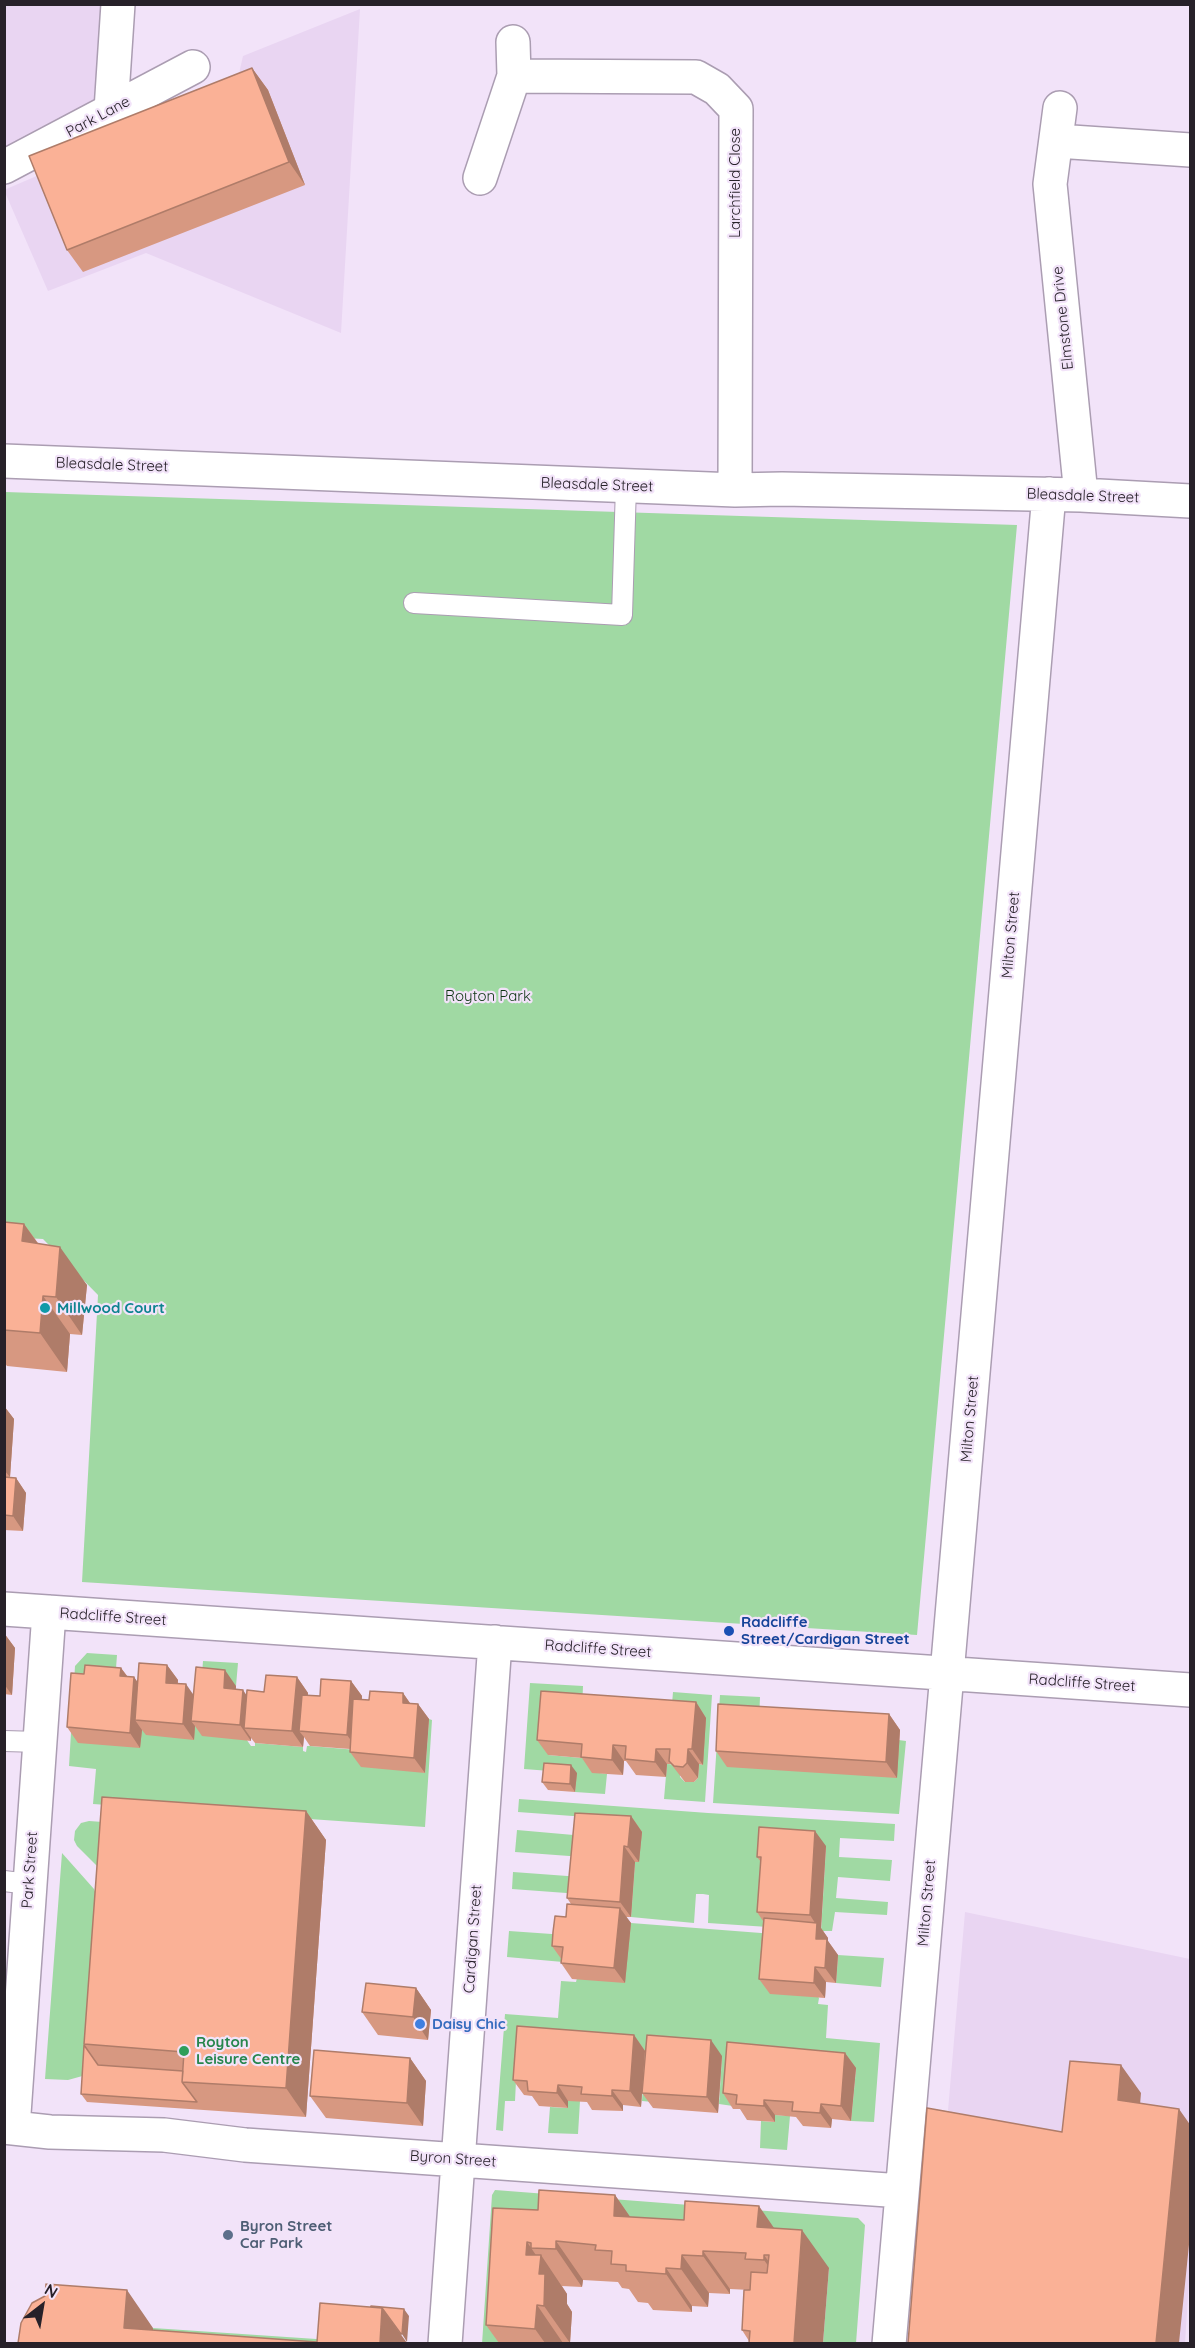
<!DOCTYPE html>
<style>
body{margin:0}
#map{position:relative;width:1195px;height:2348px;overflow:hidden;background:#f2e3f9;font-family:Quicksand,sans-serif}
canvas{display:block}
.frame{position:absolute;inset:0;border:6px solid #272129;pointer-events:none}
.north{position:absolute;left:12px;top:2276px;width:60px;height:60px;-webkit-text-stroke:4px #f2e3f9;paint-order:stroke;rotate:31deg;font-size:16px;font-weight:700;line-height:24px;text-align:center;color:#272129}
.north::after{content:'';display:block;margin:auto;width:21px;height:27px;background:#272129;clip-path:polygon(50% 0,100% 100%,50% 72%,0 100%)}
</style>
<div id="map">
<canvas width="1195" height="2348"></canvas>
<div class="frame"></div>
<div class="north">N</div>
</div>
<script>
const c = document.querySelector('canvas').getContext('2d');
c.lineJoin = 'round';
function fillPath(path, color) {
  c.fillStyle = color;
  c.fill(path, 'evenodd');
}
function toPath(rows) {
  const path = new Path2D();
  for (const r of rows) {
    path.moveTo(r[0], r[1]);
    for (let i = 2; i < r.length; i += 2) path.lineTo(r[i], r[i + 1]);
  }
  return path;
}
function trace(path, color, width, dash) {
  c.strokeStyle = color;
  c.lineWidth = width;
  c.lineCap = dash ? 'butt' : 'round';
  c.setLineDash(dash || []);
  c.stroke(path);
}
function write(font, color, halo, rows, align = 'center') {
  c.font = font + ' Quicksand,sans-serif';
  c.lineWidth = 4.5;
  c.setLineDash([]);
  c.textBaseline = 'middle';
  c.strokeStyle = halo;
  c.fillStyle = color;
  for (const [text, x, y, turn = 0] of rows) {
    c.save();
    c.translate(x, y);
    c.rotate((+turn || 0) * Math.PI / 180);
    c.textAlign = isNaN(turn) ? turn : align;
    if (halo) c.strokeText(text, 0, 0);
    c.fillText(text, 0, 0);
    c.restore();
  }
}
fillPath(toPath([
 [5,5,101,5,96,107,5,151],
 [360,9,341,333,146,253,48,291,4,190,235,91,243,56],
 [965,1912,1190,1959,1190,2266,1185,2343,928,2344]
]), '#e9d5f2');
fillPath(toPath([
 [5,492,1017,525,917,1635,82,1582,98,1295,43,1239,5,1237],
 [87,1653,117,1655,115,1682,145,1693,197,1700,200,1700,203,1661,238,1663,236,1686,207,1683,251,1746,255,1746,255,1743,303,1747,303,1751,306,1752,307,1746,310,1746,357,1750,425,1773,429,1719,432,1720,425,1827,93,1804,96,1769,69,1766,75,1666],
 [530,1683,583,1686,582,1709,548,1755,593,1759,592,1772,607,1774,605,1794,575,1792,576,1773,524,1769],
 [673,1692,712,1695,705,1802,664,1799,667,1764,681,1765,680,1777,685,1782,694,1782,698,1778,699,1764,703,1765,671,1716],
 [720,1695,760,1697,759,1721,906,1741,899,1814,713,1803],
 [519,1799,708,1813,895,1824,894,1841,840,1838,839,1857,892,1860,890,1881,838,1877,836,1898,888,1902,887,1915,835,1912,832,1931,821,1931,826,1846,768,1927,708,1923,709,1895,703,1894,696,1894,694,1923,631,1917,635,1862,639,1862,600,1818,518,1812],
 [89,1821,103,1822,100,1869,77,1846,74,1840,75,1831,81,1823],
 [517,1830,585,1836,583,1857,515,1852],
 [62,1853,94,1889,98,1900,86,2075,68,2080,45,2079],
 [513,1872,581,1877,580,1894,512,1889],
 [631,1923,774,1934,819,1998,818,2004,828,2005,826,2038,880,2043,874,2122,851,2121,856,2069,733,2106,719,2104,722,2056,653,2102,642,2101,645,2051,516,2081,515,2101,505,2101,503,2131,496,2130,505,2014,558,2018,561,1981,576,1982,577,1978],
 [509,1931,566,1935,563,1962,507,1957],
 [838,1955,884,1958,881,1987,836,1983],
 [568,2101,580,2101,578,2134,548,2133,550,2107,567,2108],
 [775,2115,790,2116,787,2150,760,2148,761,2121,774,2122],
 [495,2190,858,2218,865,2225,856,2343,823,2343,829,2268,566,2229,514,2343,482,2344,492,2195],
 [153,2328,346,2341,346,2344,153,2344]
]), '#a0d9a3');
const service = toPath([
 [414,603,622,615,626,486],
 [4,1741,39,1742],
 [4,1881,29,1884]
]);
const minor = toPath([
 [514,76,696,77,717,89,736,109,735,490],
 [1060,108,1050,184,1081,495],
 [111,110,118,4],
 [1057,141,1190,150],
 [4,167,193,67],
 [480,178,514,76,513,42],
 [4,461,735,490,782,489,1081,495,1190,501],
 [4,1609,1190,1690],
 [4,2127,50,2132,164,2135,245,2145,902,2191],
 [13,2128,49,1612],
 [445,2344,495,1642],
 [889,2344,1049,494]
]);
trace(service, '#ab9db2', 22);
trace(minor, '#ab9db2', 36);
trace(service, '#fff', 20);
trace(minor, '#fff', 33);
fillPath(toPath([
 [252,68,268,90,305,185,83,272,67,250],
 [4,1222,24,1224,38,1243,87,1285,82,1335,70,1334,67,1372,7,1366,4,1362],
 [4,1406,14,1419,10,1477,16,1478,26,1493,23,1531,4,1530],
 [4,1633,15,1648,12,1695,4,1694],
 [167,1665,178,1680,178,1684,194,1695,236,1686,236,1689,246,1695,264,1692,297,1677,308,1693,308,1695,320,1696,351,1681,362,1696,362,1700,369,1700,403,1693,410,1703,418,1704,429,1719,425,1773,361,1767,350,1752,350,1749,310,1746,304,1737,303,1747,255,1743,251,1738,251,1741,202,1736,195,1726,194,1740,146,1735,142,1730,140,1748,78,1743,67,1727,84,1674,121,1668,128,1677,134,1677,138,1683],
 [696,1702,706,1718,703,1765,699,1764,698,1778,694,1782,685,1782,671,1764,667,1764,666,1777,636,1775,626,1761,624,1761,623,1775,592,1773,582,1758,548,1755,537,1740],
 [889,1714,900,1730,897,1778,727,1767,716,1751],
 [577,1773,575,1792,548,1790,542,1782],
 [102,1797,306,1811,326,1840,306,2117,87,2102,81,2094],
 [631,1816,642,1832,639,1862,635,1862,631,1917,626,1917,631,1923,625,1983,572,1979,561,1963,562,1960,552,1946,571,1904,567,1898],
 [826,1846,821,1928,828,1938,828,1941,838,1955,836,1983,826,1982,825,1998,770,1994,759,1979,763,1921,757,1912,761,1862,757,1857],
 [416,1988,431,2010,428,2040,378,2035,362,2012],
 [634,2035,645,2051,641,2107,623,2105,623,2111,592,2110,587,2102,568,2101,568,2108,539,2106,532,2096,524,2095,513,2080],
 [845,2053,856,2068,851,2121,832,2119,831,2128,803,2126,796,2117,775,2115,775,2122,747,2120,740,2109,733,2109,723,2093],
 [722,2056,718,2113,653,2108,642,2093],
 [410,2058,426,2081,423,2126,326,2118,310,2096],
 [615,2195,630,2217,774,2228,829,2268,749,2341,742,2330,750,2290,730,2289,730,2294,709,2293,708,2307,692,2306,692,2312,653,2310,648,2303,638,2302,629,2289,622,2288,618,2282,583,2280,582,2287,562,2286,567,2294,567,2304,572,2312,570,2343,499,2343,486,2325,538,2210]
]), '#d79881');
fillPath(toPath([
 [252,68,268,90,305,185,289,162],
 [24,1224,51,1262,22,1241],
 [60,1247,87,1285,82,1335,56,1297],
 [43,1296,70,1334,67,1372,40,1333],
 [4,1406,14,1419,10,1477,4,1470],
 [16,1478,26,1493,23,1531,13,1516],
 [4,1633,15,1648,12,1695,4,1684],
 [167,1665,178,1680,176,1698,166,1683],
 [121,1668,132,1683,120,1676],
 [225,1670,236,1686,235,1704,224,1688],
 [134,1677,145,1693,135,1720,142,1730,140,1748,130,1733],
 [297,1677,308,1693,305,1731,299,1731,304,1737,303,1747,292,1731],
 [351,1681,362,1696,358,1750,347,1735],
 [186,1684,197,1700,191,1721,195,1726,194,1740,183,1724],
 [243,1690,254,1706,244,1728,251,1738,251,1741,240,1725],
 [403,1693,414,1709,403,1703],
 [696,1702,706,1718,703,1765,692,1749],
 [418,1704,429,1719,425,1773,414,1758],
 [889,1714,900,1730,897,1778,886,1762],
 [613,1745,624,1761,623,1775,612,1760],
 [4,1748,6,1750,4,1771],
 [656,1749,667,1764,666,1777,655,1762],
 [688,1749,699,1764,698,1778,687,1763],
 [571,1765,577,1773,575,1792,570,1784],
 [306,1811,326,1840,306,2117,286,2088],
 [631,1816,642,1832,639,1862,628,1847],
 [815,1831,826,1846,821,1928,828,1938,828,1941,838,1955,836,1983,825,1968,816,1939,817,1926,810,1915],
 [624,1846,635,1862,631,1917,620,1902],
 [620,1908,631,1923,625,1983,614,1968],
 [815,1967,826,1982,825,1998,814,1983],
 [416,1988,431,2010,428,2040,413,2017],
 [634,2035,645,2051,641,2107,630,2091],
 [711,2040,722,2056,718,2113,707,2097],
 [845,2053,856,2068,851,2121,841,2106],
 [410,2058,426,2081,423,2126,407,2103],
 [1121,2065,1141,2093,1138,2129,1118,2100],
 [558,2085,568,2101,568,2108,557,2093],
 [612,2090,623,2105,623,2111,612,2096],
 [764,2100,775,2115,775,2122,764,2106],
 [821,2104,832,2119,831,2128,820,2113],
 [1179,2109,1191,2126,1191,2225,1179,2343,1156,2343],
 [615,2195,642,2234,614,2216],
 [759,2206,785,2244,757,2227],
 [802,2230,829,2268,823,2343,794,2343],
 [556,2241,583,2280,582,2287,556,2249],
 [527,2242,540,2261,541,2255,567,2294,567,2304,572,2312,570,2343,544,2306,526,2255],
 [703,2251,730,2289,730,2294,703,2256],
 [682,2255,709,2293,708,2307,681,2269],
 [764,2255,791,2293,791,2298,764,2260],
 [666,2268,692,2306,692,2312,666,2274],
 [127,2290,153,2328,153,2343,124,2328],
 [537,2305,563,2343,545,2343,535,2329],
 [382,2308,407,2343,380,2343],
 [404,2309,409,2316,407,2342,402,2334]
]), '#af7c69');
const building = toPath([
 [252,68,289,162,67,250,29,156,252,68],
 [4,1222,24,1224,22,1241,60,1247,56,1297,43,1296,40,1333,4,1330,4,1222],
 [4,1477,16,1478,13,1516,4,1515,4,1477],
 [139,1663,167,1665,166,1683,186,1684,183,1724,135,1720,139,1663],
 [85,1665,121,1668,120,1676,134,1677,130,1733,67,1727,71,1673,84,1674,85,1665],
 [196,1667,225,1670,224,1688,243,1690,240,1725,191,1721,196,1667],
 [266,1675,297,1677,292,1731,244,1728,247,1690,264,1692,266,1675],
 [321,1679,351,1681,347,1735,299,1731,302,1695,320,1696,321,1679],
 [370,1691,403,1693,403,1703,418,1704,414,1758,350,1752,353,1699,369,1700,370,1691],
 [541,1691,696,1702,692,1749,688,1749,687,1763,683,1767,674,1766,669,1761,670,1749,656,1749,655,1762,625,1759,626,1746,613,1745,612,1760,581,1757,582,1744,537,1740,541,1691],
 [718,1704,889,1714,886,1762,716,1751,718,1704],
 [544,1763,571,1765,570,1784,542,1782,544,1763],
 [102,1797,306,1811,286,2088,182,2082,184,2052,84,2044,102,1797],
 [575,1813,631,1816,628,1847,624,1846,620,1902,567,1898,575,1813],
 [759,1827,815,1831,810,1915,757,1912,761,1857,757,1857,759,1827],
 [567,1904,620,1908,614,1968,561,1963,563,1947,552,1946,553,1932,555,1916,566,1917,567,1904],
 [764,1918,817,1923,816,1939,827,1939,825,1968,815,1967,814,1983,759,1979,764,1918],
 [366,1983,416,1988,413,2017,362,2012,366,1983],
 [517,2026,634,2035,630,2091,612,2090,612,2096,581,2094,582,2087,558,2085,557,2093,528,2091,527,2081,513,2080,517,2026],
 [647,2035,711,2040,707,2097,642,2093,647,2035],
 [727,2042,845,2053,841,2106,821,2104,820,2113,792,2111,793,2102,764,2100,764,2106,736,2104,737,2095,723,2093,727,2042],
 [84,2045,98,2065,183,2071,182,2082,197,2102,81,2094,84,2045],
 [314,2050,410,2058,407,2103,310,2096,314,2050],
 [1070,2061,1121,2065,1118,2100,1179,2109,1156,2343,908,2343,927,2108,1062,2132,1070,2061],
 [539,2190,615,2195,614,2216,684,2220,685,2201,759,2206,757,2227,802,2230,794,2343,749,2343,750,2331,742,2330,744,2290,750,2290,751,2272,767,2273,769,2255,764,2255,764,2260,745,2259,746,2253,703,2251,703,2256,682,2255,681,2269,666,2268,666,2274,626,2271,626,2265,611,2264,612,2251,595,2250,596,2245,556,2241,556,2249,531,2248,531,2243,527,2242,526,2255,541,2255,539,2274,545,2274,544,2306,537,2305,535,2329,486,2325,493,2208,538,2210,539,2190],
 [46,2284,127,2290,124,2328,317,2342,320,2303,382,2308,380,2343,18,2343,21,2323,32,2303,45,2296,46,2284],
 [371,2306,404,2309,402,2334,401,2334,382,2308,371,2307,371,2306]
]);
fillPath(building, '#fab196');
trace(building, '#af7c69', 1.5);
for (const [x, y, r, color] of [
 [45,1308,6,"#0f9aa8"],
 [729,1631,6,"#1a4fb4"],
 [420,2024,6,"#3f7fe0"],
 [184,2051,6,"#2e9e5b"],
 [228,2235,6,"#5c6f8a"]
]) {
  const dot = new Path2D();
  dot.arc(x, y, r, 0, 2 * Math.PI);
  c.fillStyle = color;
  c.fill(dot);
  trace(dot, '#f2e3f9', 2);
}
write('15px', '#272129', '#f2e3f9', [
 ["Park Lane",98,117,-28],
 ["Larchfield Close",735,183,-90],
 ["Elmstone Drive",1063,318,-96],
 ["Bleasdale Street",112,465,2],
 ["Bleasdale Street",597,485,2],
 ["Bleasdale Street",1083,496,2],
 ["Milton Street",1011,935,-85],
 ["Milton Street",970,1419,-85],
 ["Radcliffe Street",113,1617,4],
 ["Radcliffe Street",598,1649,4],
 ["Radcliffe Street",1082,1683,4],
 ["Park Street",30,1870,-86],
 ["Milton Street",927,1903,-85],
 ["Cardigan Street",473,1939,-86],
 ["Byron Street",453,2159,4]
]);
write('15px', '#0d3513', '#f2e3f9', [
 ["Royton Park",488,996]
]);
write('bold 15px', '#0d838f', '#f2e3f9', [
 ["Millwood Court",57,1308]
], 'left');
write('bold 15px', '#164399', '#f2e3f9', [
 ["Radcliffe",741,1622],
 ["Street/Cardigan Street",741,1639]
], 'left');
write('bold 15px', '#366cbe', '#f2e3f9', [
 ["Daisy Chic",432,2024]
], 'left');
write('bold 15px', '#27864d', '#f2e3f9', [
 ["Royton",196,2042],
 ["Leisure Centre",196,2059]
], 'left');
write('bold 15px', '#4e5e75', '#f2e3f9', [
 ["Byron Street",240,2226],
 ["Car Park",240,2243]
], 'left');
</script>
